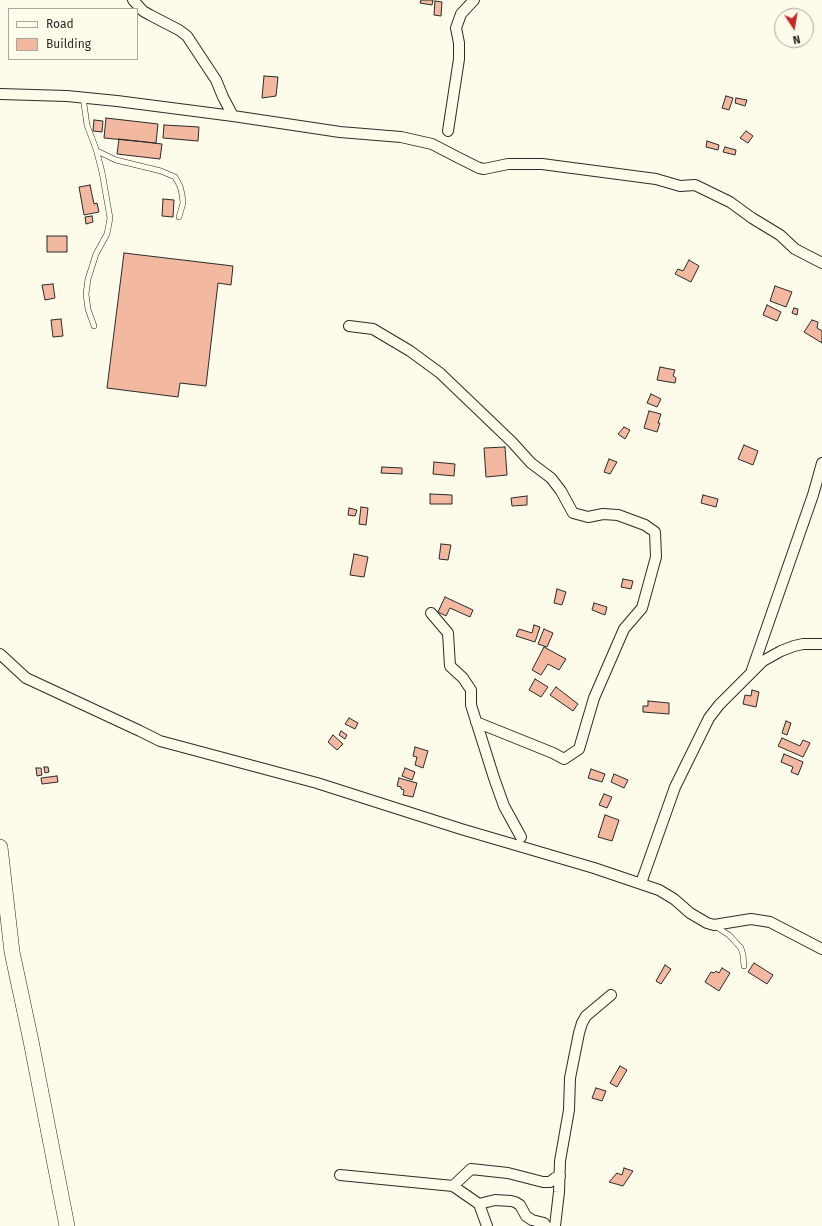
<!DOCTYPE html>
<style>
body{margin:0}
#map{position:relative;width:822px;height:1226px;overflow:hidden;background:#fdfbea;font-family:"Fira Sans",sans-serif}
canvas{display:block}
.legend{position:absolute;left:8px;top:8px;width:130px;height:52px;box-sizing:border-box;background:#fdfbea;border:1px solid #a9a89e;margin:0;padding:5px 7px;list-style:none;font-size:12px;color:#2b2b2b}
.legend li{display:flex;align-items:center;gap:8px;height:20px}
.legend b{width:20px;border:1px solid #a9a89e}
.north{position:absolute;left:774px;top:8px;width:40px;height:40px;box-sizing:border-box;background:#fdfbea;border:1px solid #a9a89e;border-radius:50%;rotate:168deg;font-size:11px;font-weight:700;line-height:16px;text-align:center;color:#2b2b2b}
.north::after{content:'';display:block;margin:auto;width:14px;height:18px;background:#c62828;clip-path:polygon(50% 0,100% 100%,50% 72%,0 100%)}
</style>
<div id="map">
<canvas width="822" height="1226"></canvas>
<ul class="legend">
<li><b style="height:5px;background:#fdfbea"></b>Road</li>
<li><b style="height:11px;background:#f2b8a0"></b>Building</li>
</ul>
<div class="north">N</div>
</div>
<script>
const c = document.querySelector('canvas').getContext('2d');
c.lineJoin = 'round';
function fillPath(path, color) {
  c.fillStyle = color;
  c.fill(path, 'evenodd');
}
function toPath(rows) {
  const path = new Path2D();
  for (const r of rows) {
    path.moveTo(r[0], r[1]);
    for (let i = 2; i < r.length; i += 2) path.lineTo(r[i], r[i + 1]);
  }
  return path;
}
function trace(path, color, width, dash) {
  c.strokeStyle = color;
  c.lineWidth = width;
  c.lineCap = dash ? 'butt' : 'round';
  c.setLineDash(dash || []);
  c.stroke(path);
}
const building = toPath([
 [421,0,433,0,432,5,420,3,421,0],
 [435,1,442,2,441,16,434,15,435,1],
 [264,76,278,77,276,96,262,98,264,76],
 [726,96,733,98,729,110,722,108,726,96],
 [736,98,747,100,745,106,735,103,736,98],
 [106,118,158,124,156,143,104,138,106,118],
 [94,120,103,121,102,132,93,131,94,120],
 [164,125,199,127,198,141,163,138,164,125],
 [746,131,753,136,748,143,740,138,746,131],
 [119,139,162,144,160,159,117,154,119,139],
 [707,141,719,145,718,150,706,147,707,141],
 [725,147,736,150,735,155,723,152,725,147],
 [90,185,94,204,97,203,99,212,84,215,79,187,90,185],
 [163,199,174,200,173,217,162,216,163,199],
 [92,216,93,222,86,224,85,217,92,216],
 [47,236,67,236,67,252,47,252,47,236],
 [124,253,233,266,231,285,218,283,206,386,180,383,178,397,107,388,124,253],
 [689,260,699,266,691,282,675,274,678,269,683,271,689,260],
 [53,284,55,298,45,300,42,285,53,284],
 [775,286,792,292,786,307,770,301,775,286],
 [767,305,781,312,777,321,763,315,767,305],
 [794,308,798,309,797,315,792,313,794,308],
 [61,319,63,336,53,337,51,320,61,319],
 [812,320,818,322,817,328,822,331,822,343,804,332,812,320],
 [660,367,675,370,673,376,676,378,675,383,657,380,660,367],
 [651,394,661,399,657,407,647,403,651,394],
 [649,411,661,414,658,423,660,423,657,432,644,428,649,411],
 [624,427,630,430,625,439,618,434,624,427],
 [744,445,758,451,753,465,738,459,744,445],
 [505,447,507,475,486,477,484,448,505,447],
 [609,459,617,462,610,474,604,472,609,459],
 [434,462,455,464,454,476,433,474,434,462],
 [382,467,402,468,402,474,381,473,382,467],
 [430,494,452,495,452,504,430,504,430,494],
 [703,495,718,499,716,507,701,503,703,495],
 [527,496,527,505,512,506,511,498,527,496],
 [361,507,368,508,366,525,359,524,361,507],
 [349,508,357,510,355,516,348,515,349,508],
 [441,544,451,545,448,560,439,559,441,544],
 [354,554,368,557,364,577,350,575,354,554],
 [623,579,633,581,631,589,621,587,623,579],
 [557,589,566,592,562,605,554,603,557,589],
 [445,597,473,610,470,617,450,608,446,616,438,612,445,597],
 [594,603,607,607,605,615,592,610,594,603],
 [534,625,540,627,535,642,516,636,519,629,532,633,534,625],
 [544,629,553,633,547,647,538,644,544,629],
 [544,647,566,659,559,670,548,664,541,675,532,670,544,647],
 [535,679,548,687,541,697,529,690,535,679],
 [556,687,578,704,573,711,550,695,556,687],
 [752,690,759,692,756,707,743,704,745,695,751,696,752,690],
 [648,701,669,703,669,714,643,712,643,706,648,706,648,701],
 [349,718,358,723,355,729,345,724,349,718],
 [786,721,791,723,787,735,782,733,786,721],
 [341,731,347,735,345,739,339,735,341,731],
 [333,735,343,744,337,750,328,742,333,735],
 [782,738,800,746,803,740,810,743,803,757,778,746,782,738],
 [415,747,428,751,423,768,415,765,417,757,413,756,415,747],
 [784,754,803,762,798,775,791,772,793,767,781,762,784,754],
 [44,767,48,767,49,772,45,773,44,767],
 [36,768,41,768,42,775,37,776,36,768],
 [405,768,415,772,412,780,402,776,405,768],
 [591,769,605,774,602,782,588,778,591,769],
 [614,774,628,780,624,788,611,782,614,774],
 [57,776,58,782,42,784,41,778,57,776],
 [399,778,417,783,413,797,403,795,404,790,401,789,401,787,397,786,399,778],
 [604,794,612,797,607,808,599,805,604,794],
 [605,815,619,820,612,841,598,837,605,815],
 [754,963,773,975,767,984,748,972,754,963],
 [665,965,671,969,661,984,656,981,665,965],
 [722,968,730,973,719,991,705,982,711,972,714,973,716,971,719,973,722,968],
 [620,1066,627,1070,617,1087,610,1083,620,1066],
 [596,1088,606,1091,602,1101,592,1098,596,1088],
 [624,1168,633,1171,623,1186,609,1182,617,1173,622,1175,624,1168]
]);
fillPath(building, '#f2b8a0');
trace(building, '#2b2b2b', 1);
const lane = toPath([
 [83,97,87,125,96,149,102,172,110,218,107,234,96,254,88,279,86,294,88,309,94,326],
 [97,151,116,160,161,171,175,177,180,186,182,194,183,203,179,217],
 [715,926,729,935,741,948,743,955,744,966]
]);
const street = toPath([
 [133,0,143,11,150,15,179,30,187,36,216,80,223,97,233,116],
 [0,94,67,96,117,101,233,116,340,132,401,137,432,144,459,158,479,168,484,169,508,164,542,164,656,179,680,186,695,185,730,202,752,218,780,235,795,249,822,263],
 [448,131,459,59,459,43,456,28,461,14,474,0],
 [349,326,373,329,410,351,440,373,512,442,531,463,551,478,561,491,573,513,588,517,603,514,618,515,645,525,655,532,656,557,642,608,624,629,594,698,579,749,564,759,553,753,476,722],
 [431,613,448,633,450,666,463,678,471,690,471,705,494,778,504,806,521,837],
 [0,654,26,678,140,731,160,741,317,783,461,829,594,868,659,890,674,899,690,913,707,923,714,925,751,919,770,922,822,949],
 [752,670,813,495,822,463],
 [641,883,675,787,709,718,719,705,763,661,781,651,794,646,803,644,822,644],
 [340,1175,453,1186,479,1204,487,1226],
 [453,1186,471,1169,508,1173,543,1182,550,1182,555,1178,560,1176],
 [479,1204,495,1200,511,1201,515,1202,520,1205,526,1216,532,1220,544,1223,546,1226],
 [555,1226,559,1192,560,1161,569,1110,570,1078,579,1033,582,1023,586,1016,611,995]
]);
const secondary = toPath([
 [0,847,12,952,31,1041,67,1226]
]);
trace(lane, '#2b2b2b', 6);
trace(street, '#2b2b2b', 12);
trace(secondary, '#2b2b2b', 16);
trace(lane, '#fdfbea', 5);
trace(street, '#fdfbea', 10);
trace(secondary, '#fdfbea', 15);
</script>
